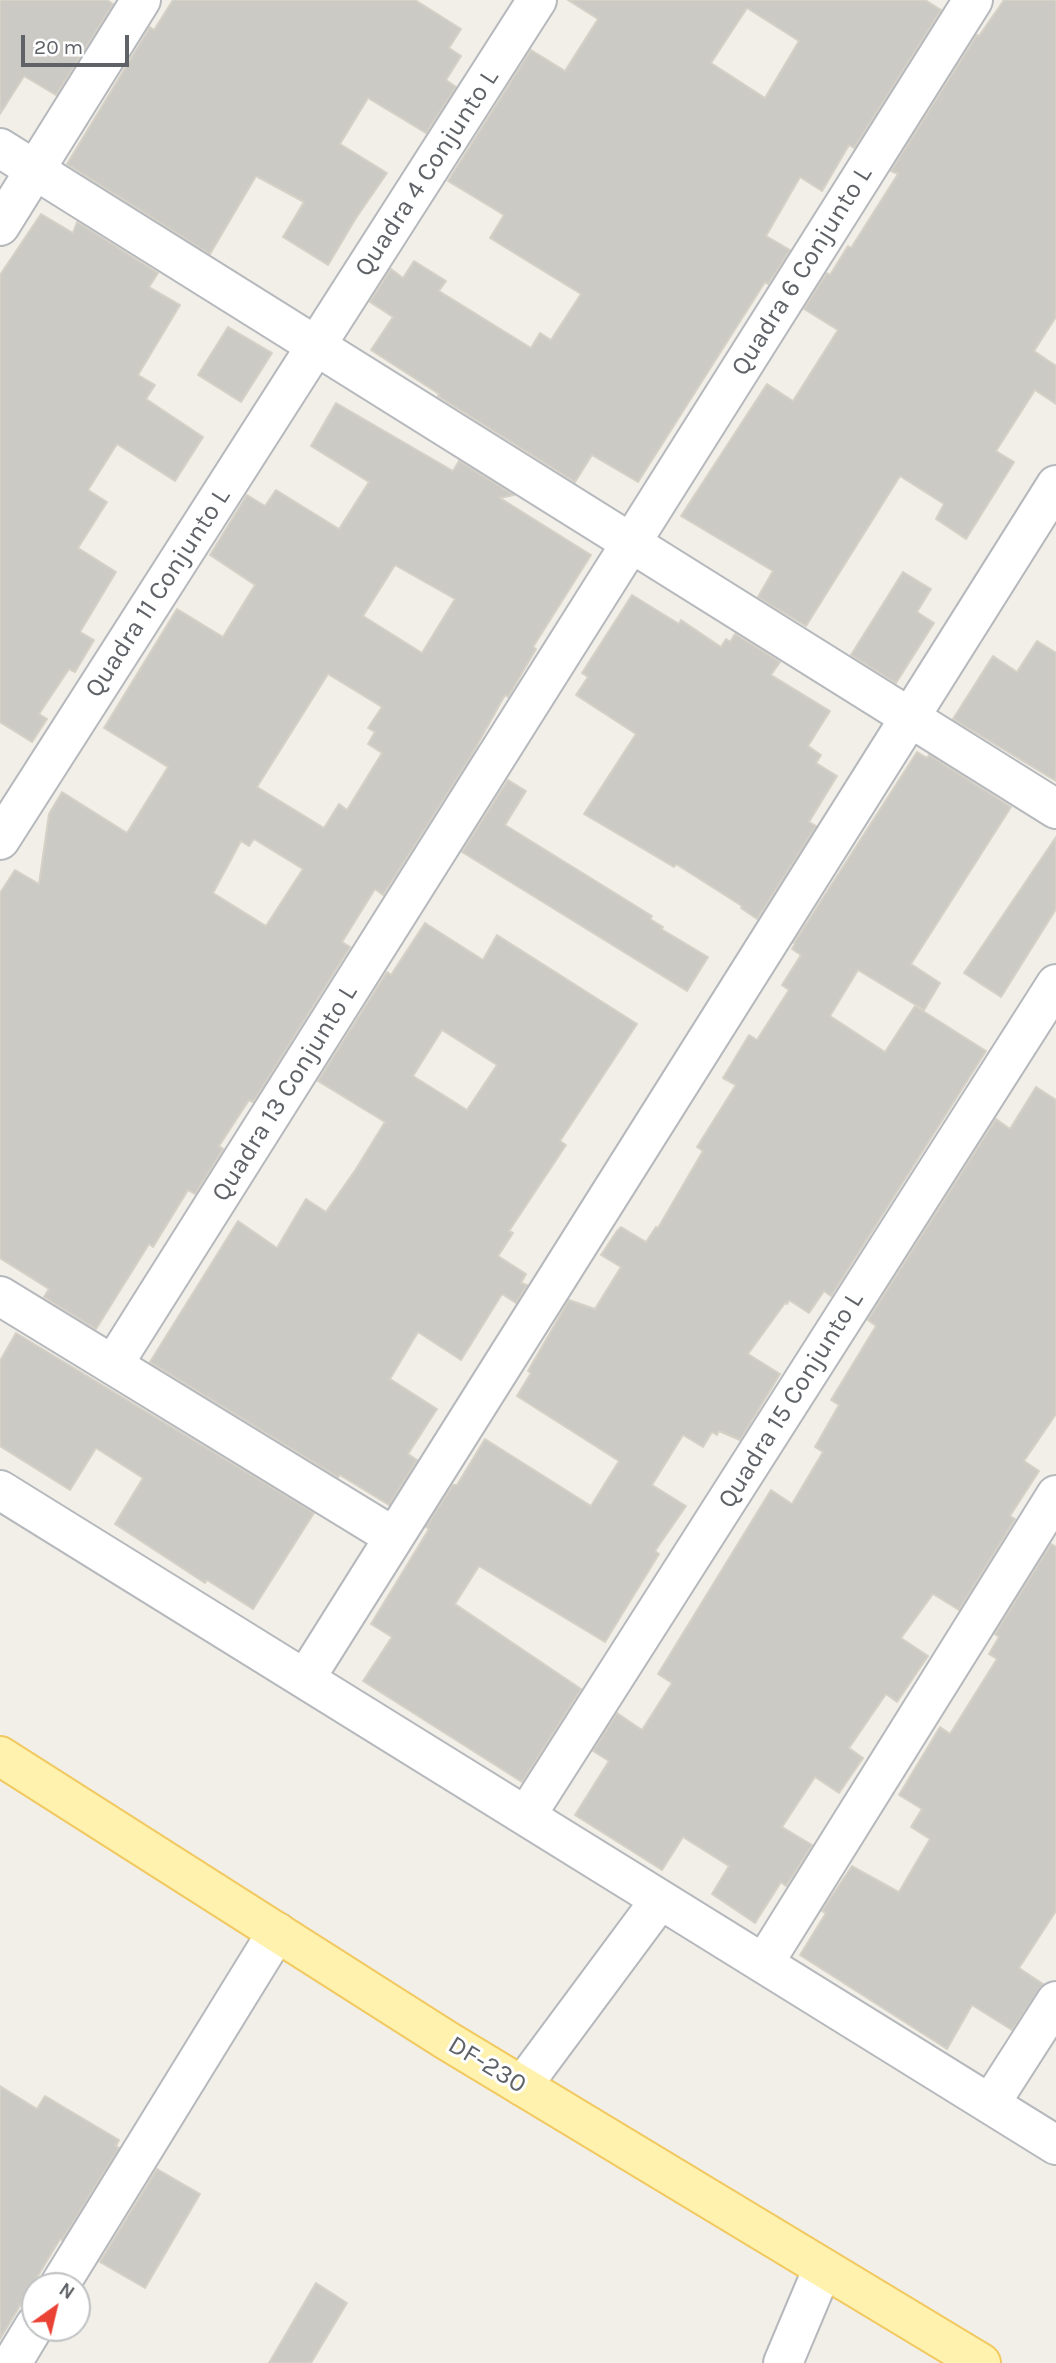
<!DOCTYPE html>
<style>
body{margin:0}
#map{position:relative;width:1056px;height:2363px;overflow:hidden;background:#f1efe8;font-family:Karla,sans-serif}
canvas{display:block}
.north{position:absolute;left:21px;top:2272px;width:70px;height:70px;box-sizing:border-box;background:#fff;border:2px solid #bfc1c3;border-radius:50%;rotate:34deg;font-size:19px;font-weight:700;line-height:28px;text-align:center;color:#5f6368}
.north::after{content:'';display:block;margin:auto;width:24px;height:32px;background:#ea4335;clip-path:polygon(50% 0,100% 100%,50% 72%,0 100%)}
.scale{position:absolute;left:21px;top:35px;width:108px;height:32px;box-sizing:border-box;border:4px solid #5f6368;border-top:0;padding-left:9px;font-size:21px;line-height:24px;white-space:nowrap;color:#5f6368;-webkit-text-stroke:5px #fff;paint-order:stroke}
</style>
<div id="map">
<canvas width="1056" height="2363"></canvas>
<div class="north">N</div>
<div class="scale">20 m</div>
</div>
<script>
const c = document.querySelector('canvas').getContext('2d');
c.lineJoin = 'round';
function fillPath(path, color) {
  c.fillStyle = color;
  c.fill(path, 'evenodd');
}
function toPath(rows) {
  const path = new Path2D();
  for (const r of rows) {
    path.moveTo(r[0], r[1]);
    for (let i = 2; i < r.length; i += 2) path.lineTo(r[i], r[i + 1]);
  }
  return path;
}
function trace(path, color, width, dash) {
  c.strokeStyle = color;
  c.lineWidth = width;
  c.lineCap = dash ? 'butt' : 'round';
  c.setLineDash(dash || []);
  c.stroke(path);
}
function write(font, color, halo, rows, align = 'center') {
  c.font = font + ' Karla,sans-serif';
  c.lineWidth = 6;
  c.setLineDash([]);
  c.textBaseline = 'middle';
  c.strokeStyle = halo;
  c.fillStyle = color;
  for (const [text, x, y, turn = 0] of rows) {
    c.save();
    c.translate(x, y);
    c.rotate((+turn || 0) * Math.PI / 180);
    c.textAlign = isNaN(turn) ? turn : align;
    if (halo) c.strokeText(text, 0, 0);
    c.fillText(text, 0, 0);
    c.restore();
  }
}
const building = toPath([
 [0,0,107,0,113,4,56,95,24,76,0,114,0,0],
 [173,0,415,0,461,29,449,48,461,56,446,80,456,87,426,133,368,98,340,144,387,173,356,218,328,265,283,237,304,202,256,176,210,254,67,164,150,27,154,30,173,0],
 [568,0,925,0,941,10,854,148,849,145,822,191,800,177,766,236,790,250,768,284,765,282,638,482,592,455,575,482,438,396,439,394,371,350,393,317,370,302,391,269,403,278,414,261,446,281,439,291,531,348,540,333,551,340,581,294,490,238,504,215,448,181,531,50,565,71,598,19,568,0],
 [747,8,799,41,765,98,711,63,747,8],
 [1004,0,1056,0,1056,317,1034,351,1056,366,1056,404,1035,390,996,451,1014,462,966,539,936,519,944,504,900,476,806,626,758,597,773,571,681,516,767,384,793,401,838,330,804,309,827,273,830,275,848,246,851,248,898,174,891,171,977,35,979,36,1004,0],
 [41,214,73,233,77,222,158,273,149,287,180,305,138,375,155,385,146,399,203,437,175,481,117,444,88,490,107,502,78,548,116,572,80,632,94,640,75,672,69,669,39,714,47,719,32,742,0,722,0,275,41,214],
 [228,327,272,353,241,402,198,375,228,327],
 [336,403,453,471,459,461,514,495,500,498,591,555,533,647,536,649,508,697,505,695,471,756,383,895,375,889,342,942,350,947,253,1102,249,1100,219,1146,223,1149,195,1194,188,1190,153,1247,149,1244,96,1329,44,1297,49,1289,0,1258,0,893,15,870,39,884,49,814,62,792,127,833,168,767,104,728,177,609,223,637,255,585,210,555,247,495,265,506,276,490,339,529,369,482,311,446,336,403],
 [395,565,455,599,422,653,363,616,395,565],
 [328,674,382,707,368,728,375,732,368,744,382,753,347,810,339,804,324,828,257,787,328,674],
 [254,839,303,869,266,926,213,893,241,841,249,846,254,839],
 [903,572,931,589,917,612,934,623,896,683,851,655,903,572],
 [632,595,679,624,681,620,721,647,726,639,730,642,735,634,780,662,771,675,830,711,808,746,821,755,816,763,837,776,809,822,816,826,757,919,741,908,742,906,676,864,674,867,584,814,636,734,576,695,588,677,582,673,632,595],
 [1037,641,1056,653,1056,781,953,719,993,656,1017,672,1037,641],
 [917,752,927,758,929,755,1011,807,911,964,940,983,924,1010,858,970,830,1016,885,1052,915,1006,986,1051,831,1296,824,1291,809,1313,789,1300,787,1304,785,1303,748,1354,780,1374,740,1440,719,1431,717,1435,712,1432,703,1447,683,1435,652,1485,686,1506,655,1551,659,1554,605,1642,479,1566,455,1604,581,1689,522,1782,363,1681,392,1637,371,1624,429,1529,426,1527,453,1485,457,1485,485,1439,591,1506,619,1461,517,1396,531,1373,528,1371,569,1300,595,1309,621,1267,601,1255,617,1231,621,1227,646,1242,656,1227,658,1228,703,1151,697,1147,736,1085,723,1078,749,1035,757,1040,789,990,782,985,801,955,792,949,795,944,794,943,917,752],
 [508,780,526,791,505,825,652,916,650,919,663,927,661,929,708,957,687,991,462,852,508,780],
 [1056,837,1056,909,1001,997,964,973,1056,837],
 [425,923,483,960,497,935,637,1024,560,1141,566,1145,509,1231,513,1233,498,1256,526,1274,521,1283,527,1285,516,1303,502,1294,461,1360,418,1332,390,1379,437,1409,408,1454,417,1460,389,1505,340,1475,338,1477,150,1362,238,1221,277,1248,306,1199,326,1212,356,1169,385,1122,318,1081,387,972,391,975,425,923],
 [442,1030,497,1065,467,1110,413,1076,442,1030],
 [1036,1087,1056,1100,1056,1414,1024,1461,1039,1471,1010,1516,1015,1519,959,1610,933,1594,901,1638,928,1656,897,1702,886,1694,849,1748,863,1758,839,1793,815,1777,782,1827,812,1845,786,1886,781,1882,755,1923,712,1894,729,1866,683,1837,662,1870,575,1815,609,1761,593,1751,617,1713,642,1730,672,1683,658,1674,771,1490,792,1504,823,1452,815,1447,839,1405,831,1400,876,1326,868,1320,996,1119,1010,1129,1036,1087],
 [16,1333,314,1513,253,1609,207,1580,205,1583,115,1524,143,1478,96,1448,70,1490,0,1446,0,1361,16,1333],
 [1051,1544,1056,1547,1056,1911,1019,1968,1043,1984,1012,2030,972,2005,947,2049,800,1955,826,1913,822,1911,852,1866,899,1892,930,1839,911,1827,922,1809,899,1795,940,1727,950,1734,997,1659,989,1654,999,1637,995,1634,1051,1544],
 [0,2086,37,2109,45,2096,119,2140,116,2146,119,2148,62,2240,60,2239,0,2339,0,2086],
 [157,2169,200,2194,145,2288,100,2262,157,2169],
 [316,2283,347,2303,311,2363,269,2363,316,2283]
]);
fillPath(building, '#cccac5');
trace(building, '#d6d1c6', 2);
const minor = toPath([
 [0,148,1056,809],
 [0,226,141,0],
 [0,840,537,0],
 [0,1296,394,1537],
 [113,1365,973,0],
 [0,1490,1056,2145],
 [305,1679,1056,485],
 [526,1816,1056,984],
 [764,1963,1056,1495],
 [522,2086,660,1900],
 [990,2104,1056,2001],
 [59,2286,277,1932],
 [12,2363,35,2325],
 [783,2363,823,2268]
]);
const major = toPath([
 [0,1756,446,2040,981,2363]
]);
trace(minor, '#b5b8bc', 42);
trace(major, '#f2c960', 42);
trace(minor, '#fff', 38);
trace(major, '#fff2af', 38);
write('26px', '#5f6368', '#fff', [
 ["Quadra 4 Conjunto L",427,173,-57],
 ["Quadra 6 Conjunto L",802,271,-58],
 ["Quadra 11 Conjunto L",158,593,-57],
 ["Quadra 13 Conjunto L",285,1093,-58],
 ["Quadra 15 Conjunto L",791,1400,-58],
 ["DF-230",487,2065,31]
]);
</script>
